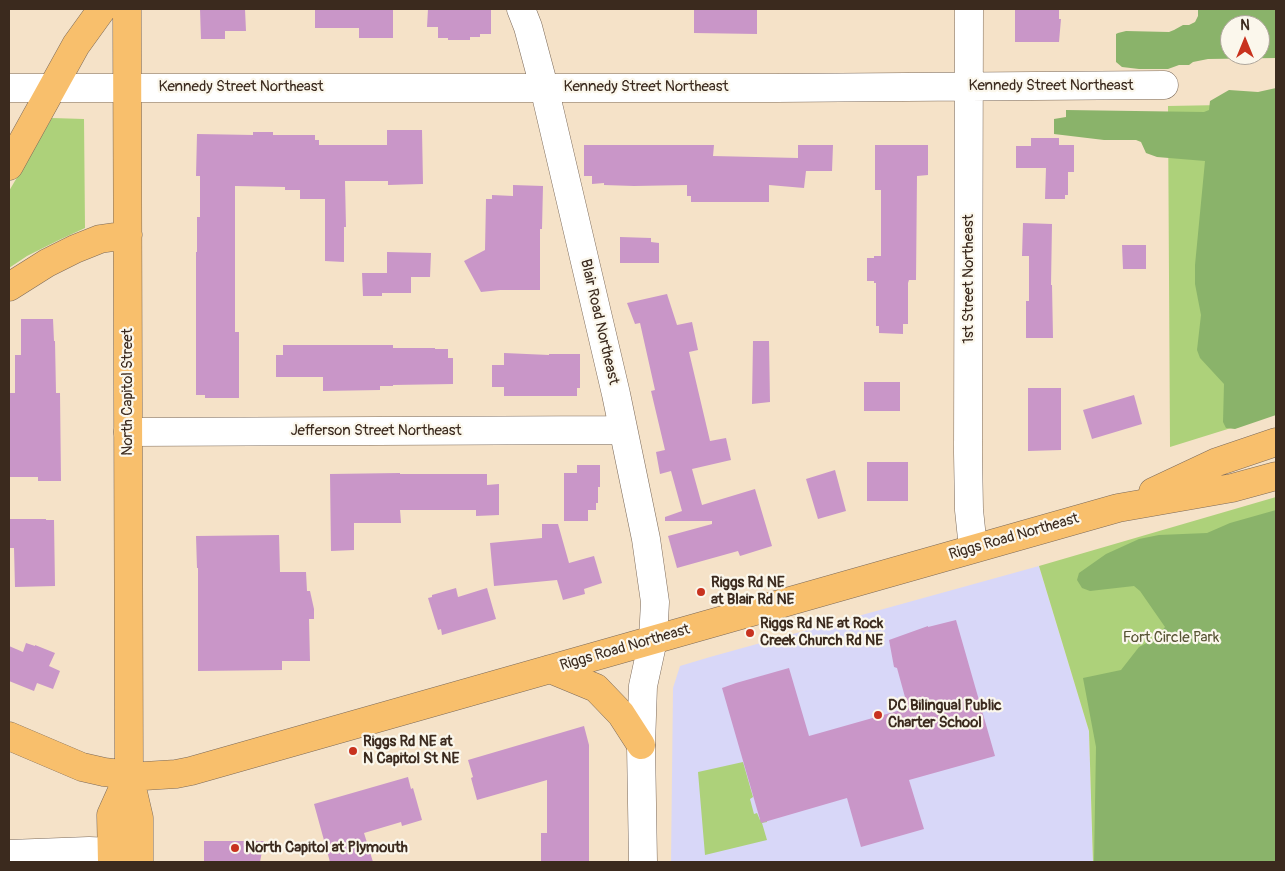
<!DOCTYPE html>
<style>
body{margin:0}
#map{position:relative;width:1285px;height:871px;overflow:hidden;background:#f5e2c8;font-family:Pangolin,sans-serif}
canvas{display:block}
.frame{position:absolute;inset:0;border:10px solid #3b2a1e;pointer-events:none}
.north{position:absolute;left:1220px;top:15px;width:50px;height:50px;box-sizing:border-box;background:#fbf7ec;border:1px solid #aea59a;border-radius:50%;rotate:0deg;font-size:14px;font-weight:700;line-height:20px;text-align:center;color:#3b2a1e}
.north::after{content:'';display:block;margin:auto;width:18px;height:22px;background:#c8321e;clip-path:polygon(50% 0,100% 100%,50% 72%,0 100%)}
</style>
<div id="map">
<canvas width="1285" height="871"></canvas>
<div class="frame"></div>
<div class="north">N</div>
</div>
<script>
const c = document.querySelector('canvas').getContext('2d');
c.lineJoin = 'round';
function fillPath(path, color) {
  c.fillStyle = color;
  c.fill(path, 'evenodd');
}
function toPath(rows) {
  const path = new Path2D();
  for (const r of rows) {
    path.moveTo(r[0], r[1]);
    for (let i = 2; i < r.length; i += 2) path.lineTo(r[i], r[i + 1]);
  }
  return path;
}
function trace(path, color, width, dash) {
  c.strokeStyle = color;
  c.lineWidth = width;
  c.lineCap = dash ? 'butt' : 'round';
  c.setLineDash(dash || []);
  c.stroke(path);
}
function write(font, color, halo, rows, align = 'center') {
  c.font = font + ' Pangolin,sans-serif';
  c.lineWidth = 4.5;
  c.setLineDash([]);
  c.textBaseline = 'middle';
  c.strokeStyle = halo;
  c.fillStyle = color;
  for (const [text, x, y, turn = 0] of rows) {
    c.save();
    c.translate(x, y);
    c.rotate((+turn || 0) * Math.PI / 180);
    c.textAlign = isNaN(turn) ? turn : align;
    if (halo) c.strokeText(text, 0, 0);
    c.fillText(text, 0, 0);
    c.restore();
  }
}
fillPath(toPath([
 [1039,566,1089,731,1093,862,671,862,673,688,680,666,710,657]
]), '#d8d7f8');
fillPath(toPath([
 [1276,104,1276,414,1170,447,1168,106],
 [52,118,84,119,85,228,59,240,27,256,9,268,9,191],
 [1276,497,1276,862,1093,862,1089,731,1039,566],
 [743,762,753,797,750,799,754,814,757,813,760,820,767,818,767,822,762,823,767,840,705,855,698,772]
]), '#add17a');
fillPath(toPath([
 [1198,9,1276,9,1276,58,1208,59,1193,62,1189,65,1179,65,1168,69,1139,69,1122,67,1116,62,1116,34,1118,33,1126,31,1169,32,1174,30,1183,25,1189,25,1195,22,1198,16],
 [1230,25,1260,25,1260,55,1230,55],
 [1276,88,1276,415,1235,429,1226,428,1223,422,1224,384,1200,358,1197,350,1201,315,1195,284,1195,265,1205,161,1157,157,1146,153,1141,142,1136,140,1104,140,1054,134,1054,119,1066,117,1066,110,1204,112,1209,110,1210,101,1229,90,1258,92],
 [1276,510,1276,862,1094,862,1096,747,1083,678,1121,670,1139,647,1156,638,1165,627,1140,591,1134,586,1090,591,1082,588,1077,580,1079,573,1106,554,1139,539,1159,535,1207,533,1230,523]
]), '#8ab36a');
fillPath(toPath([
 [200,9,245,9,246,31,225,31,225,39,201,39],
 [315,9,393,9,393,38,359,38,359,28,315,28],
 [428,9,491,9,491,34,480,34,480,37,470,37,470,40,448,40,448,38,438,38,438,27,427,27],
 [694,9,757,9,757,34,694,33],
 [1015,9,1059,9,1059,19,1061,19,1059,42,1015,42],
 [387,130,422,130,423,184,388,185,388,181,345,181,346,227,344,227,344,262,325,261,325,199,300,199,300,190,285,190,285,187,235,186,235,332,239,332,239,398,205,398,205,395,196,395,196,252,197,252,197,217,200,217,200,176,196,176,197,134,253,135,253,132,273,132,273,135,315,135,315,140,319,140,319,145,387,145],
 [1031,138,1059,138,1059,145,1074,145,1074,172,1068,172,1068,195,1065,195,1065,199,1045,199,1046,168,1016,168,1016,146,1031,146],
 [584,145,714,145,713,156,798,158,798,145,833,145,832,171,806,171,804,188,769,185,769,202,691,202,691,196,687,196,687,185,634,186,604,185,604,183,592,184,592,176,584,176],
 [875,145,928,145,928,175,917,176,916,280,909,280,908,283,908,324,903,324,903,334,879,333,879,326,876,326,876,283,874,283,874,281,867,281,867,258,874,258,874,256,881,256,881,190,875,190],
 [513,185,543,186,542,229,540,229,540,290,500,290,481,292,464,261,485,250,486,199,492,199,492,195,513,196],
 [1023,223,1052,224,1051,285,1052,285,1053,338,1026,338,1026,301,1029,301,1029,256,1022,256],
 [620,237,651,238,651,242,659,243,659,263,620,263],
 [1122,245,1146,245,1146,269,1123,269],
 [387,252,431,253,430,277,411,277,411,293,382,293,382,296,363,296,362,273,387,273],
 [667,294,677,325,692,322,698,350,689,352,710,441,726,438,731,460,692,469,702,505,755,489,772,546,740,556,738,551,677,568,668,536,712,524,712,521,665,521,665,517,682,511,671,471,660,474,656,452,665,450,651,391,655,390,640,323,635,324,627,303],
 [21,319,53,319,54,341,55,341,56,393,60,393,61,481,38,481,38,477,9,477,9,393,15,393,15,355,21,355],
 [753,341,769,341,770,402,752,404],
 [283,345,393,345,393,348,435,348,435,349,448,349,448,358,453,358,453,384,393,385,393,386,380,386,380,390,323,391,323,377,276,377,276,355,283,355],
 [504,353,549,355,549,354,580,354,580,388,577,388,577,396,504,396,504,387,492,387,492,365,504,365],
 [864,382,900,382,900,411,864,411],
 [1028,388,1061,388,1061,450,1028,451],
 [1134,395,1142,424,1092,439,1083,410],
 [867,462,908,462,908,501,867,501],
 [577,465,600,465,600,487,598,487,598,503,596,503,596,510,588,510,588,521,564,521,564,473,577,473],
 [835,470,846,511,818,519,806,479],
 [400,473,400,474,487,474,487,485,499,484,499,515,476,516,476,510,400,510,401,523,354,523,354,550,331,551,330,474],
 [9,519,46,519,46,520,54,520,55,586,15,587,14,548,9,548],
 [542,524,558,524,569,563,594,556,602,583,584,589,585,594,563,600,557,580,494,586,490,543,542,538],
 [279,535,280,572,306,572,307,591,310,591,314,609,314,619,309,619,310,661,282,661,282,670,198,671,198,568,197,568,196,536],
 [456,588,458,597,487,588,496,619,442,635,441,629,438,630,428,598,432,597,432,595],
 [956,620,995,756,909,780,924,829,861,847,847,798,761,823,722,688,736,683,789,668,809,736,908,708,897,668,894,667,889,640,928,626,928,627],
 [26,643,35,646,35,645,55,653,49,666,60,671,53,689,37,683,34,691,9,681,9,646,23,652],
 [584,726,589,745,589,862,547,862,547,861,541,861,541,833,547,833,547,780,477,800,471,778,473,777,468,760],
 [408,777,411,789,413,788,422,820,402,826,401,822,364,833,373,862,330,862,314,804],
 [204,841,264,841,260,862,204,862]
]), '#c996c8');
const minor = toPath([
 [521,9,528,27,544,87,616,394,646,539,655,602,653,640,643,686,641,745,643,862],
 [969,9,968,453,969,510,973,548],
 [9,88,776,88,1164,85],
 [128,432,623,430],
 [9,854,89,851,112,852]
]);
const major = toPath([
 [127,9,129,775,139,818,139,862],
 [9,166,76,45,102,9],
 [9,287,47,263,75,249,100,239,128,235],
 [1153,492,1217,462,1276,442],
 [550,669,596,688,621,714,641,745],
 [9,736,82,767,104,772,129,775,144,776,176,774,191,771,1118,508,1232,488,1276,476],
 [112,862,111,815,129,775]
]);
trace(minor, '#7c6a5a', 29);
trace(major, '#7c6a5a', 29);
trace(minor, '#fff', 28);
trace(major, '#f8bf6c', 28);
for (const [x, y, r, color] of [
 [701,592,5,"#c8321e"],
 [750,633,5,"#c8321e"],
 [878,715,5,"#c8321e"],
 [353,751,5,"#c8321e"],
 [235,848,5,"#c8321e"]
]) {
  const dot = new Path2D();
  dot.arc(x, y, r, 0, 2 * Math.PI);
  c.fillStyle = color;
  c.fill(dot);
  trace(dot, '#fbf7ec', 2);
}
write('15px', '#3b2a1e', '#fbf7ec', [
 ["Kennedy Street Northeast",1051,86],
 ["Kennedy Street Northeast",241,87],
 ["Kennedy Street Northeast",646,87],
 ["1st Street Northeast",969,279,-90],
 ["Blair Road Northeast",599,322,77],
 ["North Capitol Street",128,392,-90],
 ["Jefferson Street Northeast",376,431],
 ["Riggs Road Northeast",1014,537,-16],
 ["Riggs Road Northeast",625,648,-16]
]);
write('bold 15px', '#3b2a1e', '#fbf7ec', [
 ["Riggs Rd NE",711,583],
 ["at Blair Rd NE",711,600],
 ["Riggs Rd NE at Rock",760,624],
 ["Creek Church Rd NE",760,641],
 ["DC Bilingual Public",888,706],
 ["Charter School",888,723],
 ["Riggs Rd NE at",363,742],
 ["N Capitol St NE",363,759],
 ["North Capitol at Plymouth",245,848]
], 'left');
write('15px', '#585435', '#fbf7ec', [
 ["Fort Circle Park",1171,638]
]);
</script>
